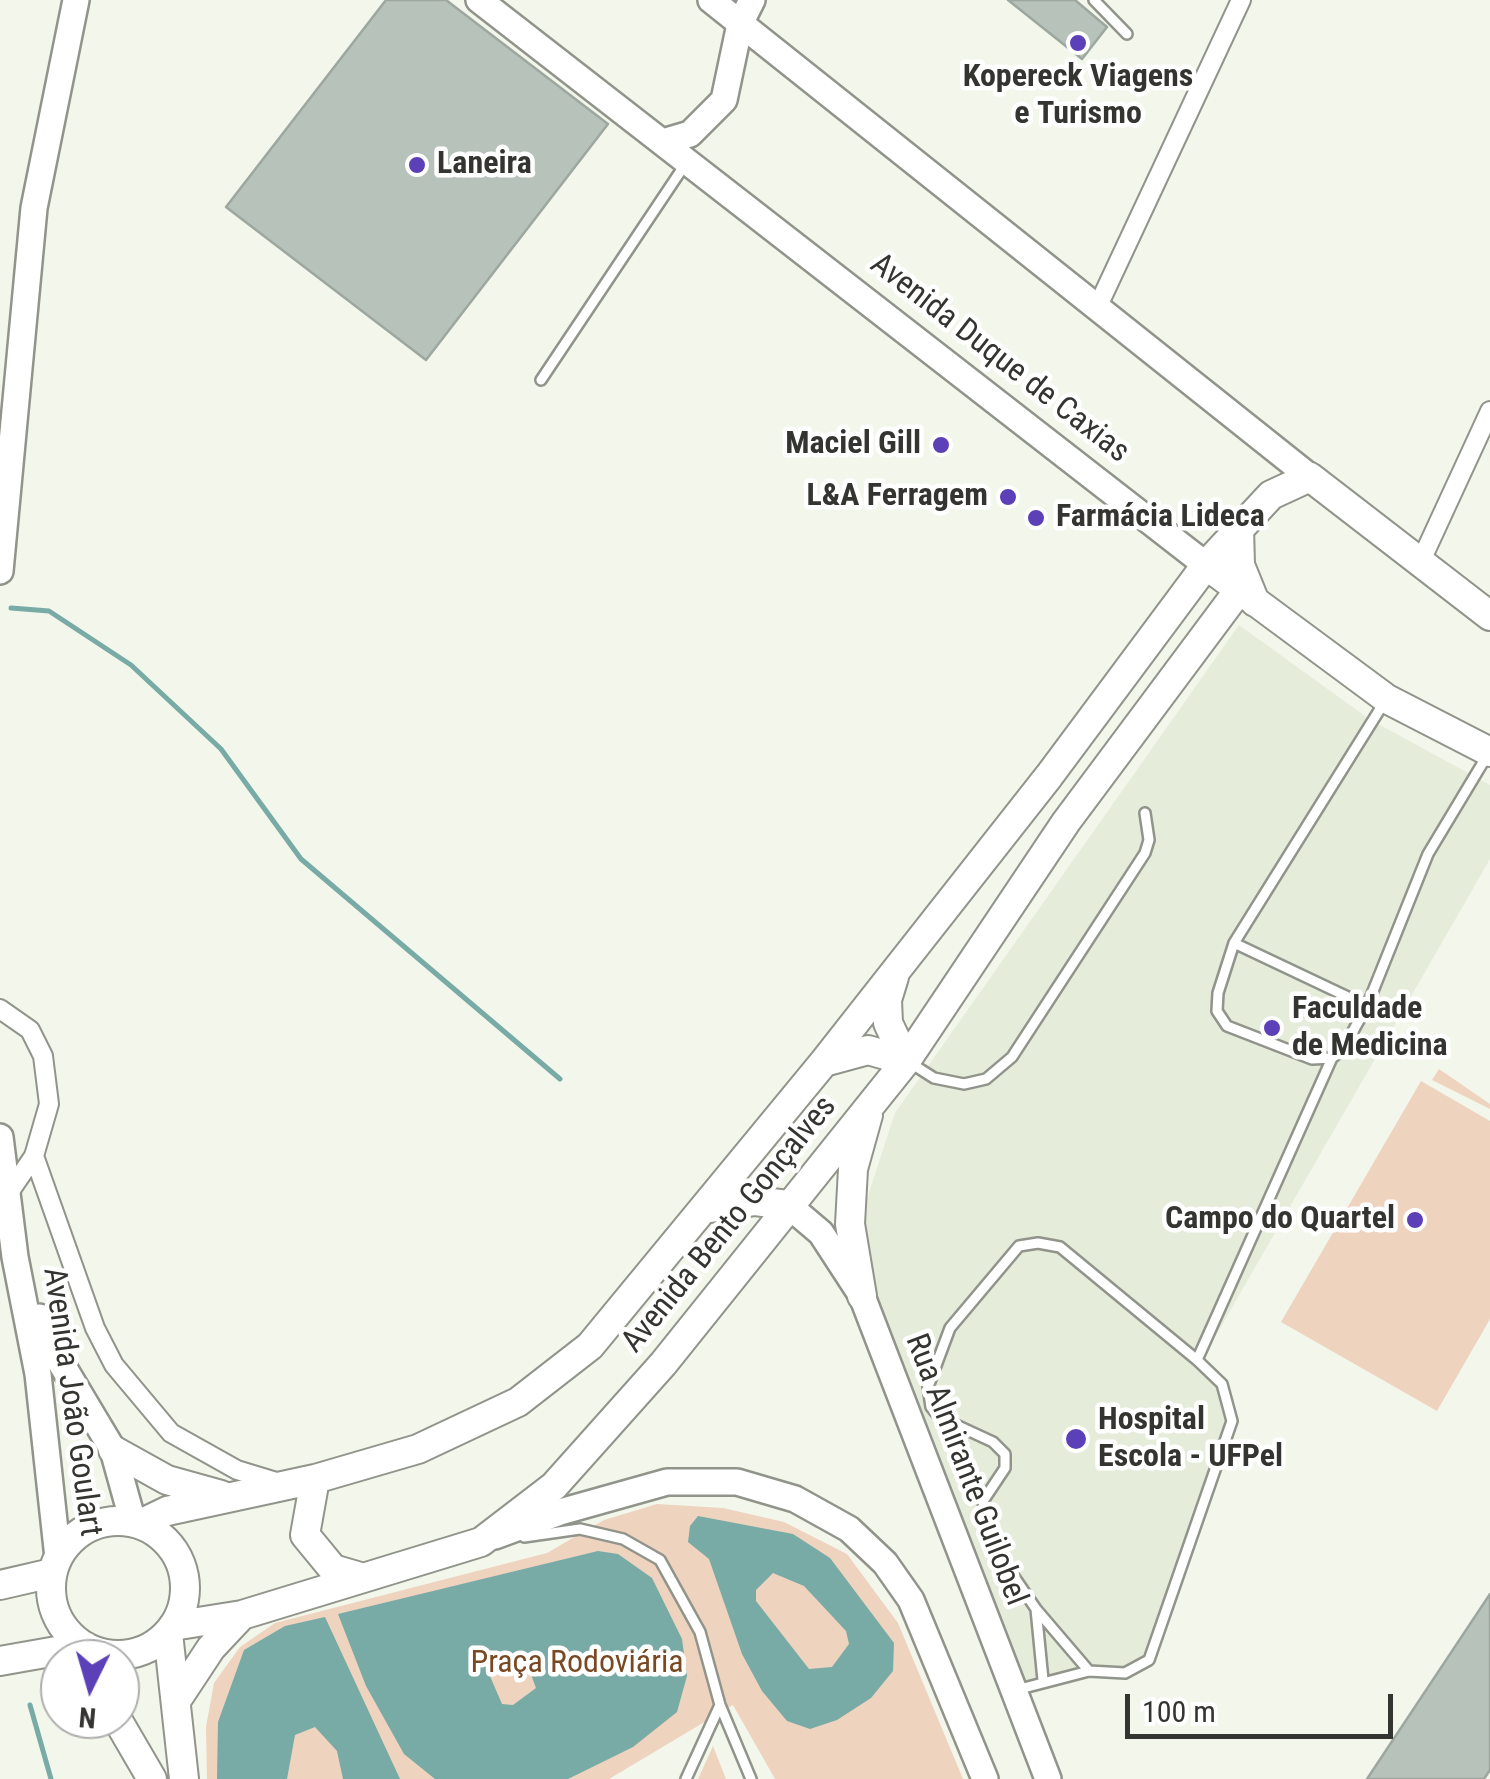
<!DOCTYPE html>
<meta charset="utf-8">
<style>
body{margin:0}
#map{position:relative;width:1490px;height:1779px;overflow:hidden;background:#f2f6eb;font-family:"Roboto Condensed",sans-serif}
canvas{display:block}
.north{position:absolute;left:40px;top:1639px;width:100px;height:100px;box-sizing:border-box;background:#fff;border:2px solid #aeaead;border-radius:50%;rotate:185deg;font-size:28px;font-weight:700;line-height:40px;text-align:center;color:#343531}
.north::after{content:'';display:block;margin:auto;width:35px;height:45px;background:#5c40b8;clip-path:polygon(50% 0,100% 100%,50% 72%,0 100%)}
.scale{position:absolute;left:1125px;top:1694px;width:268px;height:45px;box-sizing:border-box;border:5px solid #343531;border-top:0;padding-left:12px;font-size:30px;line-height:35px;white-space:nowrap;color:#343531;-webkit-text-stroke:8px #fff;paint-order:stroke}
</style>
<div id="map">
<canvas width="1490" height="1779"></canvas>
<div class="north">N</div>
<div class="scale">100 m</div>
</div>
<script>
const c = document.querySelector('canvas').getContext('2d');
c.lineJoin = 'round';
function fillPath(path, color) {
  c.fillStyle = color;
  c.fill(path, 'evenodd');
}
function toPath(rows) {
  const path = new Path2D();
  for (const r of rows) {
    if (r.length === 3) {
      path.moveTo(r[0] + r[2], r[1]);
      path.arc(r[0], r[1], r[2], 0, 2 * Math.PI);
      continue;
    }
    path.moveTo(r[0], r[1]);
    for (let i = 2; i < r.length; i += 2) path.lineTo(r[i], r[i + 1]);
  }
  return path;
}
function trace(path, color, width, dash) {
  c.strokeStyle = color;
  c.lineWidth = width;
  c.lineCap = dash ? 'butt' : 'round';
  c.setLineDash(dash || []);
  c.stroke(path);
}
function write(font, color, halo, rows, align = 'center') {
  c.font = font + ' "Roboto Condensed",sans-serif';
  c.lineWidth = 9;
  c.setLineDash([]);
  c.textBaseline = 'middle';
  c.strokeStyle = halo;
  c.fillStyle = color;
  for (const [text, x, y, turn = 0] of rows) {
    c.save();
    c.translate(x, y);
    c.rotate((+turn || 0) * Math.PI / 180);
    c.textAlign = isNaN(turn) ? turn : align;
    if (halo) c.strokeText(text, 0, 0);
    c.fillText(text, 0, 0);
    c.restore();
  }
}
fillPath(toPath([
 [1239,625,1369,719,1490,785,1490,859,1200,1363,1222,1384,1232,1421,1149,1660,1139,1669,1089,1671,1020,1688,870,1297,861,1236,864,1208,895,1113]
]), '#e5ecda');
fillPath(toPath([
 [1439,1069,1490,1104,1490,1109,1432,1080],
 [1421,1081,1490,1121,1490,1319,1437,1411,1281,1322],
 [657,1504,723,1508,784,1522,847,1554,898,1623,963,1779,775,1779,733,1705,609,1779,207,1779,206,1727,214,1683,240,1647,275,1623,547,1553,604,1520],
 [713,1746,726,1779,698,1779]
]), '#eed3bf');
fillPath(toPath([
 [698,1516,793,1534,830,1558,894,1643,893,1671,871,1698,837,1720,810,1729,787,1721,762,1691,742,1654,709,1559,688,1542,690,1526],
 [773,1573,804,1586,846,1631,849,1644,832,1667,809,1669,756,1601,756,1590],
 [598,1551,618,1554,652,1578,682,1639,687,1676,677,1712,633,1747,568,1779,435,1779,404,1754,366,1686,338,1614],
 [519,1662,529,1669,536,1688,513,1705,502,1704,489,1674,498,1664],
 [325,1617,400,1779,343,1779,337,1751,315,1727,295,1735,287,1779,217,1779,218,1722,244,1650,285,1626]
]), '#78aaa6');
trace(toPath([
 [11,608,49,611,131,665,221,749,301,859,560,1079],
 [30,1705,51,1779]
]), '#78aaa6', 5);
const building = toPath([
 [386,0,446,0,608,124,426,360,226,207,386,0],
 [1008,0,1075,0,1107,27,1082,59,1008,0],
 [1490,1594,1490,1770,1484,1779,1367,1779,1490,1594]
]);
fillPath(building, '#b7c2ba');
trace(building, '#9da7a0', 2.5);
const service = toPath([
 [1094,0,1127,34],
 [541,380,686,163],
 [1385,701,1234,943,1218,993,1217,1011,1227,1026,1312,1059,1332,1058,1343,1049,1367,1006,1428,854,1488,754],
 [1234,943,1367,1006],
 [909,1062,934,1078,964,1084,986,1079,1012,1057,1145,853,1149,840,1145,813],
 [524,1537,580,1529,623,1539,660,1560,700,1632,720,1705,751,1779],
 [1036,1609,1043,1680],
 [1089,1671,1036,1609,987,1537,983,1501,1005,1468,1005,1454,993,1442,939,1417,931,1407,928,1387,950,1328,1019,1246,1038,1243,1060,1247,1197,1360],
 [1016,1690,1089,1671,1125,1673,1149,1660,1232,1421,1222,1384,1197,1360,1332,1058],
 [686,1779,720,1705]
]);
const minor = toPath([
 [1097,308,1241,0],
 [1419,565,1490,411],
 [0,1009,30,1030,43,1056,49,1104,34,1156,8,1194],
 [34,1156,95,1328,114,1365,171,1433,237,1470,283,1484]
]);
const secondary = toPath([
 [479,0,1206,565],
 [711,0,1310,477],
 [663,142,690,134,724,100,740,24,752,0],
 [0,571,34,208,76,0],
 [0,1137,15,1257,38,1374,58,1558],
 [788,1205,821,1233,862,1296,1048,1779],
 [39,1317,55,1353,113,1450,133,1522],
 [495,1536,560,1512,667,1482,737,1482,795,1499,849,1529,885,1563,911,1600,985,1779]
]);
const primary = toPath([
 [1239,527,1240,565,1255,602],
 [1206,565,1387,699,1490,752],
 [894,977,887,1000,888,1023,906,1061],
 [824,1062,868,1050,906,1061],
 [704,1209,755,1201,788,1205],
 [862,1296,850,1224,853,1169,868,1115],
 [113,1450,167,1480,221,1495],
 [315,1479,305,1535,333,1569,357,1576],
 [118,1588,67],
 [140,1524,167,1511,315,1479,418,1449,518,1402,590,1346,824,1062,1049,776,1206,565,1271,495,1310,477,1490,616],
 [0,1585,52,1573],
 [173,1626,242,1615,481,1542,554,1486,663,1364,906,1061,1066,822,1239,590],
 [168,1633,184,1779],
 [0,1661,85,1646],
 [178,1698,211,1648,242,1615],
 [117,1719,152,1779]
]);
trace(service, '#90948a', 14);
trace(minor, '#90948a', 22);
trace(secondary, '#90948a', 30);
trace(primary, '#90948a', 32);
trace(service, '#fff', 9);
trace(minor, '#fff', 18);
trace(secondary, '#fff', 25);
trace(primary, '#fff', 28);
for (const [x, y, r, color] of [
 [1078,43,10,"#5c40b8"],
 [417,165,10,"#5c40b8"],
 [941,445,10,"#5c40b8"],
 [1008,497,10,"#5c40b8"],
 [1036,518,10,"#5c40b8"],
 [1272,1028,10,"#5c40b8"],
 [1415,1220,10,"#5c40b8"],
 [1076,1439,12,"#5c40b8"]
]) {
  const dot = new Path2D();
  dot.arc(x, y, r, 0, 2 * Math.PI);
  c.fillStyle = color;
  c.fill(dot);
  trace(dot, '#fff', 4);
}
write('bold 32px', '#343531', '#fff', [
 ["Kopereck Viagens",1078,78,"center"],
 ["e Turismo",1078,115,"center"],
 ["Laneira",437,165],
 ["Maciel Gill",921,445,"right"],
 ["L&A Ferragem",988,497,"right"],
 ["Farmácia Lideca",1056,518],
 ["Faculdade",1292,1010],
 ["de Medicina",1292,1047],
 ["Campo do Quartel",1395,1220,"right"],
 ["Hospital",1098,1421],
 ["Escola - UFPel",1098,1458]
], 'left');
write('32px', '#343531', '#fff', [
 ["Avenida Duque de Caxias",999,359,38],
 ["Avenida Bento Gonçalves",730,1225,-51],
 ["Avenida João Goulart",71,1402,82],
 ["Rua Almirante Guilobel",965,1470,69]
]);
write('32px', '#784922', '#fff', [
 ["Praça Rodoviária",577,1664]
]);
</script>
